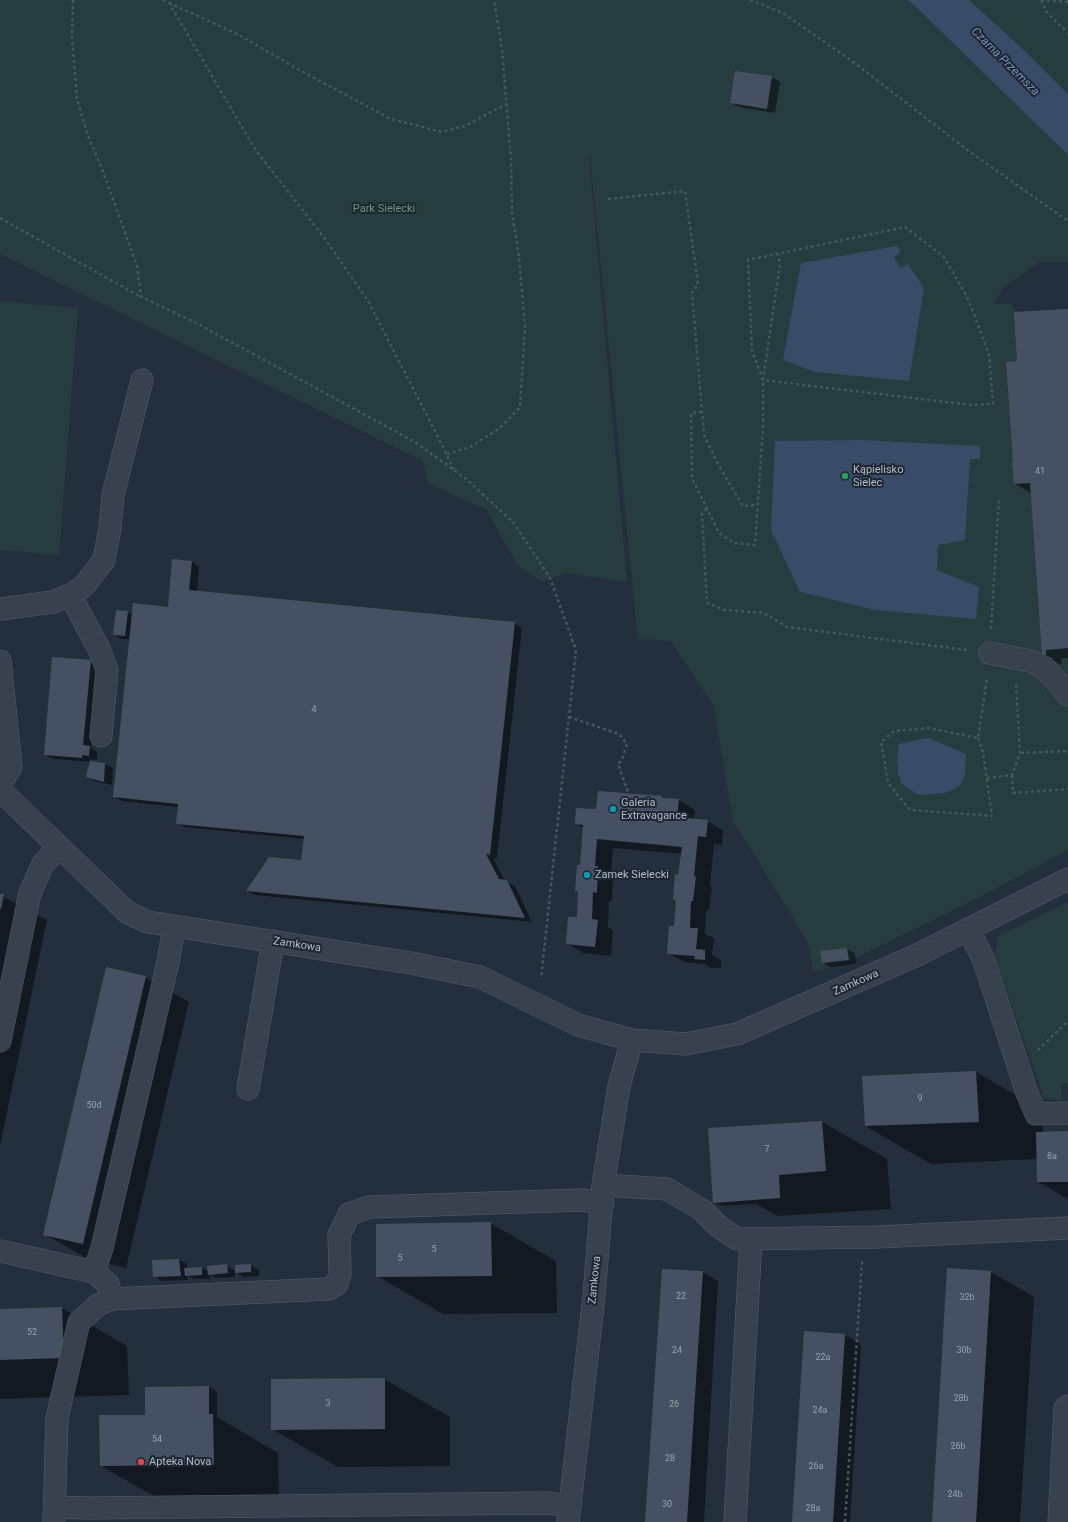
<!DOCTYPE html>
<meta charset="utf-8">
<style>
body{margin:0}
canvas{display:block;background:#242f3e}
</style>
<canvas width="1068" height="1522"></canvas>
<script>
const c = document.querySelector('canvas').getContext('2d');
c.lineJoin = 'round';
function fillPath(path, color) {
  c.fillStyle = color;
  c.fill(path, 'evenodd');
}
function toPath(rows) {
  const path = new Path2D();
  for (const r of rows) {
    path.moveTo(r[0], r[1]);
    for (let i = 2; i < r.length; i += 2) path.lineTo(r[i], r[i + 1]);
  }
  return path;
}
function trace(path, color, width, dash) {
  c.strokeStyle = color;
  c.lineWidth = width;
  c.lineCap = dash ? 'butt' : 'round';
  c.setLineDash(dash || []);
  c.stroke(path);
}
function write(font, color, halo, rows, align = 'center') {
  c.font = font + ' Roboto,sans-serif';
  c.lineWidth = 4;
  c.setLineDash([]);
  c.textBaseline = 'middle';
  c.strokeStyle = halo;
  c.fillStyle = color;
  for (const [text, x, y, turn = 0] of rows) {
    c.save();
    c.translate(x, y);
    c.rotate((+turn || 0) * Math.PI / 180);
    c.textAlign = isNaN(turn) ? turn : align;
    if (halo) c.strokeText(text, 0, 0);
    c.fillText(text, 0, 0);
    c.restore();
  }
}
fillPath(toPath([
 [0,0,907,0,915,6,1068,155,1068,262,1039,262,1003,287,994,304,1012,304,1014,312,1068,309,1068,850,980,897,847,962,813,972,810,948,794,919,733,821,714,707,671,641,638,639,590,156,593,153,589,156,627,582,566,573,541,582,517,565,487,510,429,484,423,461,0,254],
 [969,0,1068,0,1068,94,1025,51],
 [0,301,78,308,59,555,0,550],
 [1068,902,1068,1083,1061,1083,1062,1101,1044,1098,995,957,998,936]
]), '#263c3f');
fillPath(toPath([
 [907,0,969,0,1025,51,1068,94,1068,155,915,6],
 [897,246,901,251,894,258,901,268,908,264,924,288,909,381,815,372,783,360,801,263],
 [861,440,980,446,980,459,970,459,965,540,938,545,937,570,979,587,976,619,875,610,800,592,771,530,775,441],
 [929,738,966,754,965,775,960,785,952,790,943,793,924,795,916,794,902,784,898,774,897,758,899,744]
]), '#394c67');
fillPath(toPath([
 [736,72,772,77,780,82,775,113,739,107,731,103],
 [1068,310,1068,658,1062,658,1061,664,1059,664,1043,654,1031,493,1015,484,1018,362],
 [192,562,199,566,197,592,514,623,522,628,497,858,493,858,505,881,515,886,532,922,255,895,247,891,302,861,304,839,184,827,177,823,178,807,122,801,114,796,130,639,122,639,114,635,127,612,133,615,169,608],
 [53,658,91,661,99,666,91,748,97,752,97,760,90,759,89,762,105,764,113,768,112,785,95,781,87,776,91,762,53,759,45,754],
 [625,793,662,797,666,799,679,800,695,810,694,819,707,821,723,830,722,845,714,844,710,886,712,887,709,910,706,910,705,934,714,938,712,955,721,960,721,968,711,968,705,964,684,962,668,953,675,928,677,901,674,899,682,854,613,848,611,875,613,876,612,901,609,901,608,927,613,930,611,956,583,953,567,943,578,918,579,892,576,890,581,866,583,828,576,824,624,795],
 [0,895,47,920,0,1146],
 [847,949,855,953,856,964,830,967,823,963],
 [145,977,189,1002,126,1268,88,1259,44,1234],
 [976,1072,1042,1110,1043,1133,1068,1132,1068,1199,1038,1182,1038,1159,931,1164,865,1126,863,1077],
 [822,1122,887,1159,891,1209,778,1216,756,1204,722,1206,714,1202],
 [490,1223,556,1261,557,1313,443,1314,377,1276],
 [179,1260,187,1264,187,1269,202,1268,208,1271,227,1266,236,1271,251,1265,259,1270,259,1276,244,1277,235,1272,235,1277,216,1278,210,1275,210,1279,194,1279,188,1276,188,1280,162,1281,154,1276],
 [702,1272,718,1281,704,1522,647,1522],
 [991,1272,1034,1297,1020,1522,933,1522],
 [62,1308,127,1346,129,1395,0,1399,0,1310],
 [805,1332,845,1335,861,1344,850,1522,793,1522],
 [384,1379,450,1417,450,1466,338,1467,272,1429],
 [209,1387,217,1391,217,1417,278,1453,279,1502,166,1503,101,1466,146,1416]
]), '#0007');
fillPath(toPath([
 [735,71,772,76,767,109,730,103],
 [1068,309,1068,648,1046,650,1046,655,1042,655,1030,483,1014,484,1012,461,1013,461,1006,362,1017,361,1014,312],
 [172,559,192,561,189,590,515,622,490,855,486,854,499,879,507,880,525,918,246,891,269,857,301,860,304,836,176,824,178,804,113,797,133,603,168,607],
 [116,610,128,611,125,636,113,635],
 [52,657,91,660,83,745,90,746,89,756,82,755,82,758,44,755],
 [90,761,105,763,104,782,86,777],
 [598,791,662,796,662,798,679,799,677,817,708,820,706,837,698,836,694,876,696,877,693,901,691,901,690,928,698,928,696,949,705,950,705,960,694,959,695,956,667,954,669,926,674,926,676,900,673,900,675,874,678,875,682,847,597,839,595,866,598,866,597,893,593,892,592,919,598,920,595,947,566,944,568,917,577,917,578,891,575,891,577,865,580,865,583,825,575,824,576,808,596,809],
 [0,894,4,894,1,909,0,909],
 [847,948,849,960,822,963,820,951],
 [106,967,146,976,83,1244,43,1235],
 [976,1071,979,1122,865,1126,862,1076],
 [822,1121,826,1171,779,1175,780,1198,713,1203,708,1128],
 [1068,1131,1068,1182,1037,1182,1036,1132],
 [491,1222,492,1276,376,1277,376,1224],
 [179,1259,181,1276,153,1277,152,1260],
 [227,1264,228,1273,208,1275,207,1266],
 [251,1264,251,1272,235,1273,235,1265],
 [202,1267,202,1275,185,1276,184,1268],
 [947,1268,991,1271,976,1522,932,1522],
 [662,1269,703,1271,687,1522,645,1522],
 [62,1307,64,1358,0,1360,0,1309],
 [804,1331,845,1334,833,1522,792,1522],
 [385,1378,385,1429,271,1430,271,1379],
 [209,1386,209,1414,213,1414,214,1465,100,1466,99,1415,145,1415,145,1387]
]), '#455162');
const minor = toPath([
 [70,595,99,649,107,670,101,736],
 [0,609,53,602,70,595,83,587,104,560,110,528,113,495,142,380],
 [990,653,1030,661,1045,668,1068,695],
 [0,661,11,767,0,784],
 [0,790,128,913,148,922,411,963,480,977,578,1025,632,1040,686,1044,737,1034,915,956,1068,879],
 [968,929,983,958,1027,1093,1036,1114,1068,1113],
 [0,1041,30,893,43,864,59,847],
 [248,1089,273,941],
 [603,1185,667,1189,702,1210,718,1226,737,1239,877,1237,1068,1228],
 [0,1251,94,1272,108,1284,112,1299,329,1289,337,1284,340,1274,339,1235,349,1214,370,1207,582,1200,603,1203],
 [94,1272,102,1248,168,962,174,927],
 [55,1507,90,1508,547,1503,570,1506],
 [54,1521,57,1418,79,1322,98,1305,112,1299],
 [568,1522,594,1296,603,1185,619,1086,632,1040],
 [735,1522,751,1239],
 [1059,1522,1065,1408,1068,1406]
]);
trace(minor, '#565f6c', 23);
trace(toPath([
 [73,0,72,36,77,99,88,136,101,166,137,266,141,297],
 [163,0,169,3,255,149,325,239,368,301,436,433,454,470],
 [750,0,783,13,856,64,970,152,1068,221],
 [1041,0,1047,13,1068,33],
 [1041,0,1068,2],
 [169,3,239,35,303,72,391,119,442,132,465,126,506,104],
 [608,199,685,191,698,284,692,293,704,435,719,466,743,506,757,505],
 [0,218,141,297],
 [140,296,198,324,415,442,465,478,513,522,550,578,576,650,541,979],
 [702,412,691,413,692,478,719,533,734,543,755,545,763,428,763,380,752,351,748,260,905,227,944,257,967,297,974,314,989,355,993,404,971,405,763,380,780,264,778,254],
 [447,454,470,447,500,428,520,407,525,327,519,257,512,213,511,160,502,49,494,0],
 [707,509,702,513,707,603,725,610,764,613,787,627,967,650],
 [991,629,999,498],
 [569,717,619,734,627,744,622,760,618,764,628,792],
 [978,738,983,752,992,816,910,810,888,783,881,742,894,731,928,728,978,738,987,678],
 [1021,753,1068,751],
 [1012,775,1013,793,1068,789],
 [987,778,1012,775,1020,753,1016,682],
 [1038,1050,1068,1021],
 [845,1522,862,1261]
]), '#44595c', 2.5, [3, 3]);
trace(minor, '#38414e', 22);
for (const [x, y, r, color] of [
 [845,476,4,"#2e9e5b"],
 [613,809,4,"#0f9aa8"],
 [587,875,4,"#0f9aa8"],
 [141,1462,4,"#e0444e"]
]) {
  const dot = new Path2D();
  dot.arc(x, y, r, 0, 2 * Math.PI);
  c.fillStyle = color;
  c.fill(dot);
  trace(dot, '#1d2633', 1.5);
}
write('9px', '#98a1af', null, [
 ["41",1040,472],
 ["4",314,710],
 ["9",920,1099],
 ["50d",94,1106],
 ["7",767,1150],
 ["8a",1052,1157],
 ["5",434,1250],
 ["5",400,1259],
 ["22",681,1297],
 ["32b",967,1298],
 ["52",32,1333],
 ["24",677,1351],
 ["30b",964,1351],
 ["22a",823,1358],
 ["28b",961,1399],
 ["3",328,1404],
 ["26",674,1405],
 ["24a",820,1411],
 ["54",157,1440],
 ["26b",958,1447],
 ["28",670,1459],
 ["26a",816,1467],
 ["24b",955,1495],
 ["30",667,1505],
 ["28a",813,1509]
]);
write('11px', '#6b9a76', '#1d2633', [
 ["Park Sielecki",384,209]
]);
write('11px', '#b4bcc9', '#1d2633', [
 ["Kąpielisko",853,470],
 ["Sielec",853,483],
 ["Galeria",621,803],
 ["Extravagance",621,816],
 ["Zamek Sielecki",595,875],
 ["Apteka Nova",149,1462]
], 'left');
write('11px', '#b4bcc9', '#1d2633', [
 ["Zamkowa",297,945,9],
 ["Zamkowa",856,983,-24],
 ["Zamkowa",595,1280,-84]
]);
write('italic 12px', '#7c92b1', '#1d2633', [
 ["Czarna Przemsza",1005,62,45]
]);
</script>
